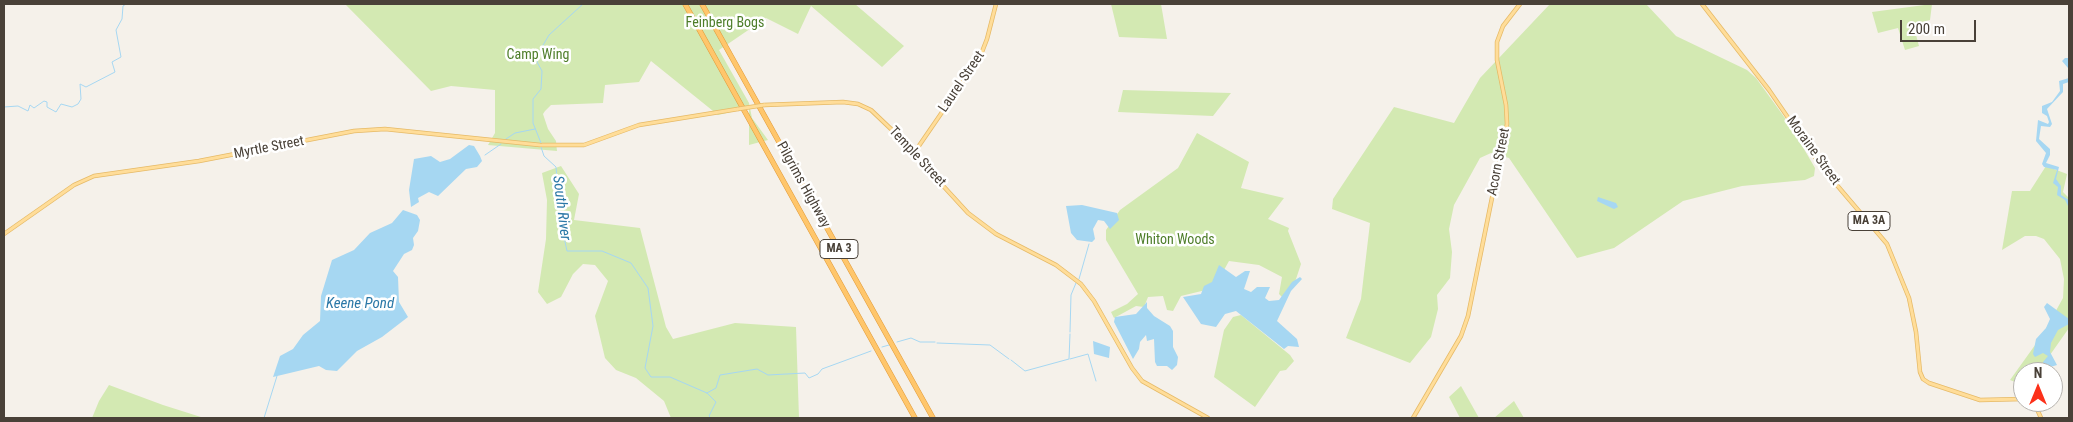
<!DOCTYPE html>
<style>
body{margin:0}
#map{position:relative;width:2073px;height:422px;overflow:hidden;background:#f5f1ea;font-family:"Roboto Condensed",sans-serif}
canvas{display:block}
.frame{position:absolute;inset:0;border:5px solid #494138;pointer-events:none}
.north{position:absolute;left:2013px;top:362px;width:50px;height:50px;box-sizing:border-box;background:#fff;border:1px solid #b6b3af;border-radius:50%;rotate:0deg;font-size:14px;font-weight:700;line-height:20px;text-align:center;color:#494138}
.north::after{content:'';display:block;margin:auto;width:18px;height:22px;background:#fc311a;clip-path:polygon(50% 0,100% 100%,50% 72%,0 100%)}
.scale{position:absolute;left:1900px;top:20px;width:76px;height:22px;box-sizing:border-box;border:2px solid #494138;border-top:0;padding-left:6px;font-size:15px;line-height:18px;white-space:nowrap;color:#494138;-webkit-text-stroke:4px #fff;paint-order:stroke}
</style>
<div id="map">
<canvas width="2073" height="422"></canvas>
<div class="frame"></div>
<div class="north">N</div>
<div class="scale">200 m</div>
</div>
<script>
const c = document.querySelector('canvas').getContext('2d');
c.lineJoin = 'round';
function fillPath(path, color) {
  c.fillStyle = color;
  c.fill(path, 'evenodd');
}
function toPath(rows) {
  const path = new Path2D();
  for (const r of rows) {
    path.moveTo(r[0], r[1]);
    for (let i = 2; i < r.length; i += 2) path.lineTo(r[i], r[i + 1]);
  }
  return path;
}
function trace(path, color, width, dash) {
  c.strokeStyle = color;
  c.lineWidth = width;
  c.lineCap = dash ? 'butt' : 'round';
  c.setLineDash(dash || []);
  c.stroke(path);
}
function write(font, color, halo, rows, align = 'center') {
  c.font = font + ' "Roboto Condensed",sans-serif';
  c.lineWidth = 5;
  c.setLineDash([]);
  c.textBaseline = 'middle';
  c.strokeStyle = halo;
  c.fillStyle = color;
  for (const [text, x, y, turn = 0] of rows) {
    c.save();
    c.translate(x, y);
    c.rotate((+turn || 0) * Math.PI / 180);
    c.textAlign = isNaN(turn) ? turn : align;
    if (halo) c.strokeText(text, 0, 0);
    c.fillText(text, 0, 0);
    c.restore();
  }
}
fillPath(toPath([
 [345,4,855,4,904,46,882,67,811,6,798,34,766,18,719,50,749,103,752,118,768,140,749,145,749,108,718,115,651,61,639,82,605,85,603,103,551,105,545,111,543,114,548,129,556,141,557,151,488,145,495,133,495,90,451,86,431,91],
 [1111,4,1161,4,1167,39,1119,37],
 [1550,4,1646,4,1676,36,1747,70,1756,78,1790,125,1815,168,1814,176,1805,180,1742,186,1683,201,1614,248,1577,258,1509,158,1491,153,1480,158,1454,205,1449,229,1452,252,1450,278,1437,295,1438,309,1431,337,1410,363,1346,338,1361,299,1370,223,1332,209,1333,199,1394,107,1454,123,1480,78],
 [1932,4,1930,20,1913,24,1919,46,1905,50,1898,28,1878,33,1872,12],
 [1123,90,1231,93,1213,116,1118,112],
 [1197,133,1249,162,1241,188,1284,198,1268,219,1289,228,1288,231,1301,264,1293,288,1282,297,1279,294,1282,277,1259,265,1229,261,1214,288,1181,296,1173,311,1167,310,1163,296,1148,297,1144,307,1136,306,1114,318,1111,312,1127,304,1138,294,1106,240,1106,230,1120,210,1178,168],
 [561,166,579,194,574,220,640,228,666,327,673,339,735,323,796,327,799,418,671,418,664,401,636,378,616,370,605,358,595,316,608,281,595,265,583,264,573,274,561,297,547,304,538,292,546,239,547,200,542,173],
 [2046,166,2067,174,2063,192,2069,198,2069,328,2038,372,2023,372,2023,385,2010,380,2043,334,2063,298,2064,279,2060,259,2044,239,2036,236,2025,236,2002,250,2012,191,2030,191],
 [1241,315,1290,355,1294,361,1286,370,1280,371,1255,407,1214,377,1224,330,1233,317],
 [109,385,163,405,204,418,92,418,99,401],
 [1461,386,1479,418,1460,418,1449,397],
 [1514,401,1524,418,1494,418]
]), '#d3e9b2');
fillPath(toPath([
 [2065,58,2069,58,2069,82,2063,84,2063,92,2047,109,2052,124,2050,127,2041,126,2039,139,2050,149,2050,155,2046,163,2059,167,2056,179,2061,186,2061,195,2069,200,2069,208,2065,200,2057,195,2058,187,2053,183,2057,170,2044,167,2042,164,2046,153,2036,141,2038,120,2048,124,2049,122,2047,116,2042,113,2042,106,2052,102,2060,91,2059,81,2069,78,2068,68,2062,61],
 [469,145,474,146,480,156,482,161,477,167,466,169,438,196,429,192,418,198,419,202,411,207,409,190,414,159,431,156,440,162,450,159],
 [1598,197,1616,203,1618,207,1614,209,1597,201],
 [1082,205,1117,213,1119,220,1110,229,1104,221,1098,220,1093,229,1095,239,1092,242,1077,240,1071,233,1066,206],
 [403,210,417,215,420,220,418,231,413,238,414,245,412,250,404,254,393,271,398,277,399,302,408,317,382,337,357,351,337,371,326,370,319,366,273,377,280,356,293,349,303,335,320,321,321,296,332,260,354,250,370,233,392,223],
 [1219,265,1236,277,1245,271,1250,271,1244,289,1251,292,1257,287,1270,287,1265,298,1269,301,1279,300,1292,282,1300,277,1302,279,1291,291,1277,321,1297,339,1299,347,1288,346,1284,349,1236,311,1225,314,1216,327,1201,324,1183,297,1201,294,1204,286,1212,282],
 [1147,302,1147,308,1154,316,1170,326,1173,331,1173,347,1178,357,1177,365,1172,370,1167,366,1157,366,1155,362,1154,339,1147,341,1146,335,1140,342,1139,349,1133,359,1114,322,1115,317,1136,314],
 [2047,303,2069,319,2069,324,2058,330,2051,343,2050,352,2057,365,2044,369,2043,362,2048,356,2043,353,2035,357,2033,354,2036,339,2046,328,2050,319,2044,307],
 [1093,341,1110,347,1109,358,1094,354]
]), '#a6d7f2');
trace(toPath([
 [4,107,18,106,28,111,30,105,34,108,44,101,47,102,47,107,56,112,61,104,72,107,78,104,81,99,80,84,86,87,115,72,112,62,121,57,116,30,122,19,123,6,126,4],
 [506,139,515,133,535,129],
 [541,143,533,123,533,99,541,89,542,71,537,62,539,52,549,35,583,4],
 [541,147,544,156,556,167,561,223,567,251,602,251,631,263,648,288,653,326,645,368,651,377,670,377,707,393,716,402,709,416,711,418],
 [485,155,501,144],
 [1079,279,1089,244],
 [1070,332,1071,295,1076,283],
 [897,342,911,338,920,342,935,342],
 [937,343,990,345,1009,359],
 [882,347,889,345],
 [1070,359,1088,354,1096,381],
 [1011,360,1025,371,1069,359,1070,334],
 [707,393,716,388,720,375,757,369,768,375,805,373,809,378,818,374,822,369,871,351],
 [264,418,277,376]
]), '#a6d7f2', 1);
const major = toPath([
 [1702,4,1769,90,1824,170,1887,244,1909,298,1916,332,1920,372,1923,379,1929,383,1980,400,2023,399],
 [764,105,843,102,858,104,871,110,891,129,968,213,996,234,1056,265,1081,284,1094,301,1132,368,1142,381,1208,418],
 [542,145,584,145,639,125,738,109],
 [914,153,980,57,987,39,996,4],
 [4,234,74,185,94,176,199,161,354,131,385,129,540,145],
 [2031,402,2037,409,2041,418],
 [1413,418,1461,336,1468,316,1507,124,1506,105,1497,60,1497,42,1503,26,1520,4]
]);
const highway = toPath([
 [685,4,915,418],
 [702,4,933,418]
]);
trace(major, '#e6ba67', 4.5);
trace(highway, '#e09a39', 5.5);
trace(major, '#fd9', 3);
trace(highway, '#ffc66b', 4.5);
const majorBridge = toPath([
 [738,109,764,105]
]);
trace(majorBridge, '#e6ba67', 4.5, []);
trace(majorBridge, '#fd9', 3);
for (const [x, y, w] of [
 [1869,221,42],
 [839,249,38]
]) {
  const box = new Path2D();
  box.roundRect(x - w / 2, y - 9.5, w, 19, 4);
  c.fillStyle = '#fff';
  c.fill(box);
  trace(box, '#494138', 1);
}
write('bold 12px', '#494138', null, [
 ["MA 3A",1869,221],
 ["MA 3",839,249]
]);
write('14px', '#4d7d29', '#fff', [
 ["Feinberg Bogs",725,23],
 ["Camp Wing",538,55],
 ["Whiton Woods",1175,240]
]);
write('14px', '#494138', '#fff', [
 ["Laurel Street",962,82,-56],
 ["Myrtle Street",269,148,-11],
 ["Moraine Street",1813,151,54],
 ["Temple Street",917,157,47],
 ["Acorn Street",1499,162,-79],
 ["Pilgrims Highway",803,185,61]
]);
write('italic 15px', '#2b78a7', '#fff', [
 ["South River",561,208,83],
 ["Keene Pond",360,304]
]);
</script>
